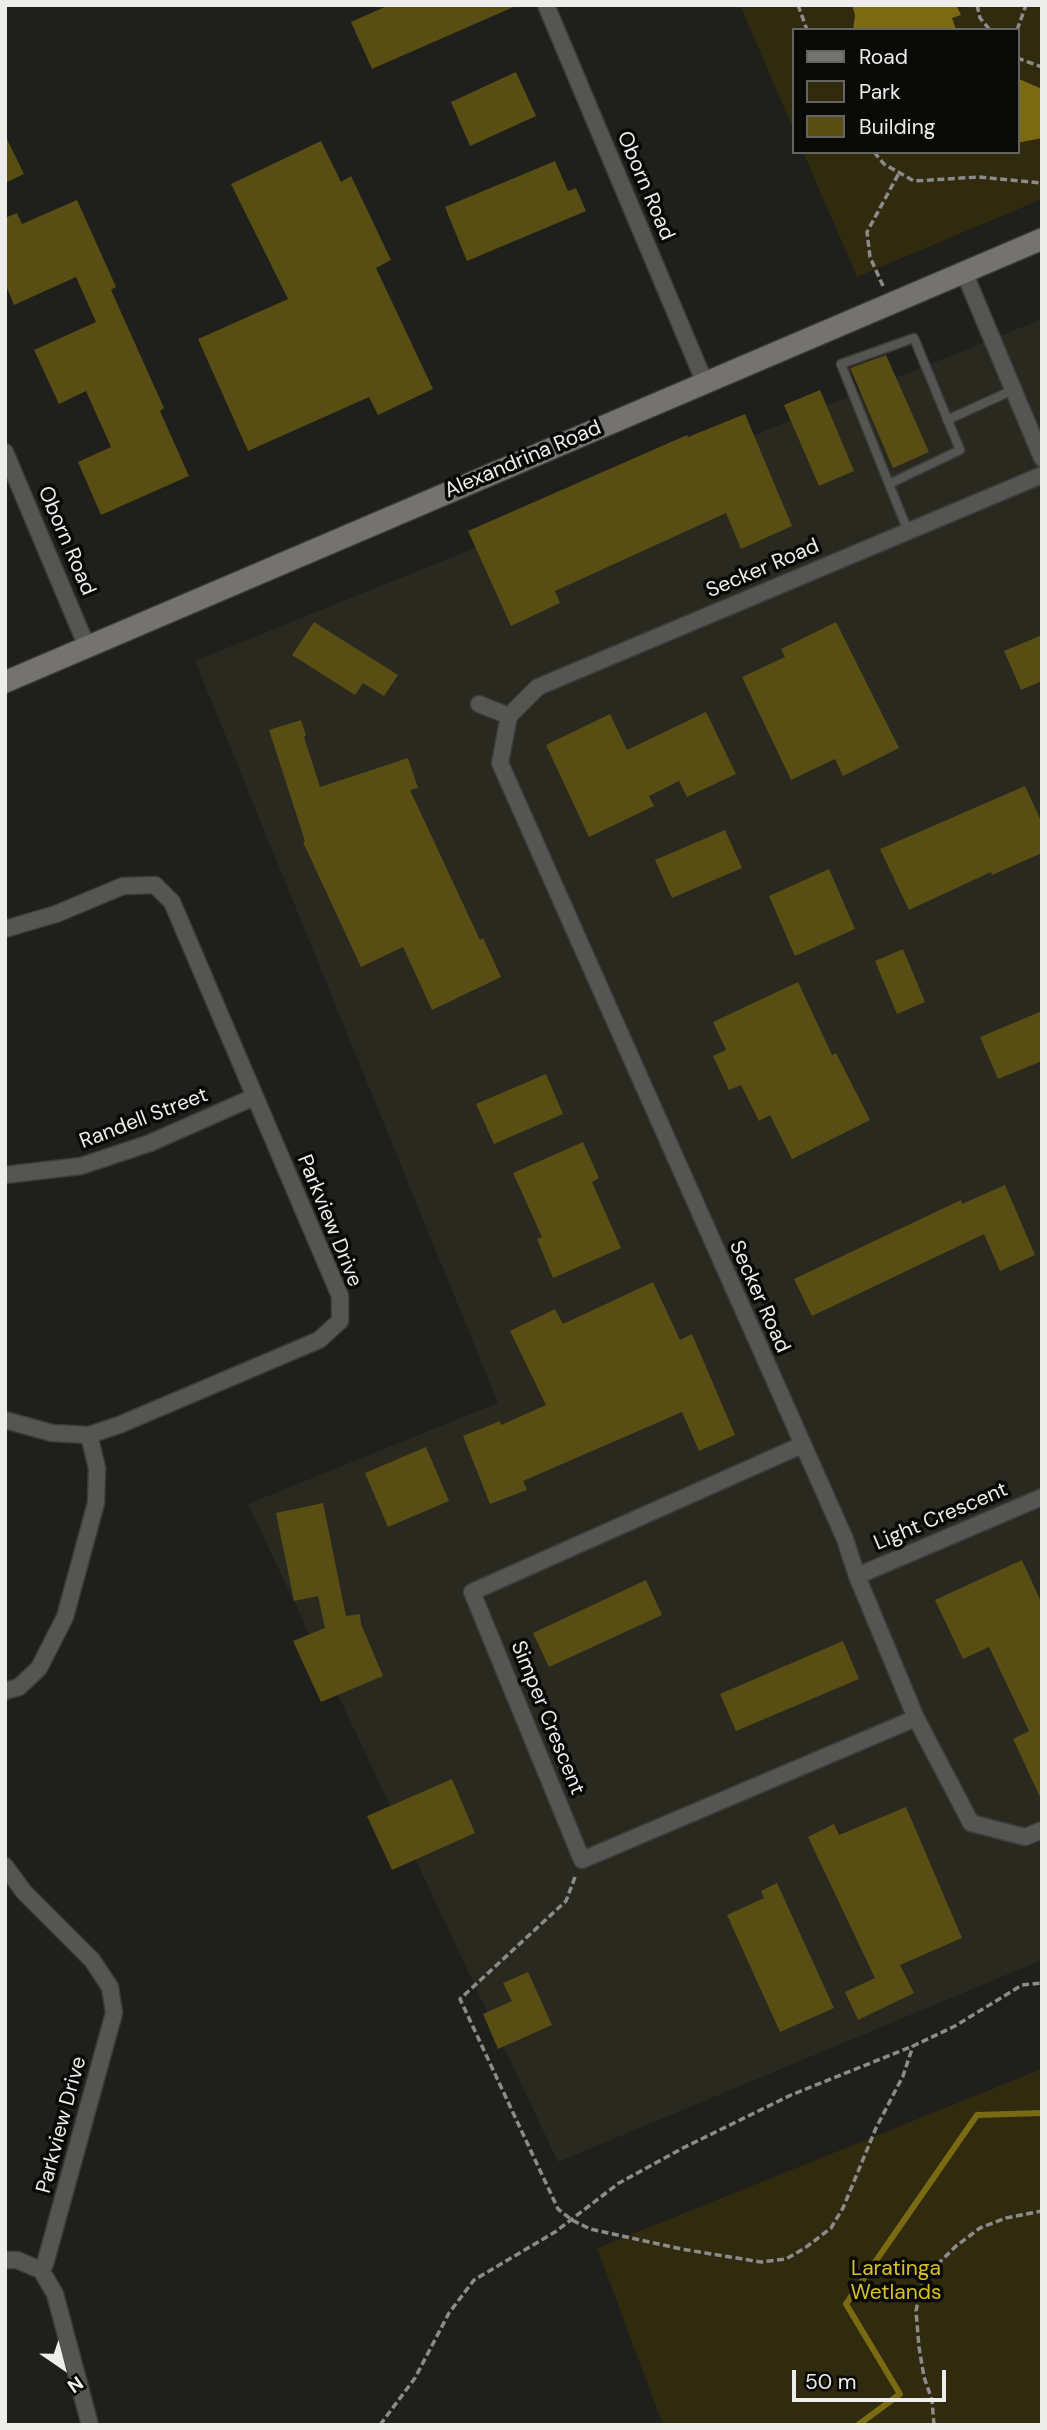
<!DOCTYPE html>
<style>
body{margin:0}
#map{position:relative;width:1047px;height:2430px;overflow:hidden;background:#1f1f1c;font-family:"DM Sans",sans-serif}
canvas{display:block}
.frame{position:absolute;inset:0;border:7px solid #ededeb;pointer-events:none}
.legend{position:absolute;left:792px;top:28px;width:228px;height:126px;box-sizing:border-box;background:#090908;border:2px solid #646463;margin:0;padding:9px 12px;list-style:none;font-size:21px;color:#ededeb}
.legend li{display:flex;align-items:center;gap:14px;height:35px}
.legend b{width:35px;border:2px solid #646463}
.north{position:absolute;left:28px;top:2332px;width:70px;height:70px;-webkit-text-stroke:5px #090908;paint-order:stroke;rotate:145deg;font-size:19px;font-weight:700;line-height:28px;text-align:center;color:#ededeb}
.north::after{content:'';display:block;margin:auto;width:24px;height:32px;background:#ededeb;clip-path:polygon(50% 0,100% 100%,50% 72%,0 100%)}
.scale{position:absolute;left:792px;top:2370px;width:154px;height:32px;box-sizing:border-box;border:4px solid #ededeb;border-top:0;padding-left:9px;font-size:21px;line-height:24px;white-space:nowrap;color:#ededeb;-webkit-text-stroke:5px #090908;paint-order:stroke}
</style>
<div id="map">
<canvas width="1047" height="2430"></canvas>
<div class="frame"></div>
<ul class="legend">
<li><b style="height:9px;background:#747371"></b>Road</li>
<li><b style="height:19px;background:#302a0f"></b>Park</li>
<li><b style="height:19px;background:#584d13"></b>Building</li>
</ul>
<div class="north">N</div>
<div class="scale">50 m</div>
</div>
<script>
const c = document.querySelector('canvas').getContext('2d');
c.lineJoin = 'round';
function fillPath(path, color) {
  c.fillStyle = color;
  c.fill(path, 'evenodd');
}
function toPath(rows) {
  const path = new Path2D();
  for (const r of rows) {
    path.moveTo(r[0], r[1]);
    for (let i = 2; i < r.length; i += 2) path.lineTo(r[i], r[i + 1]);
  }
  return path;
}
function trace(path, color, width, dash) {
  c.strokeStyle = color;
  c.lineWidth = width;
  c.lineCap = dash ? 'butt' : 'round';
  c.setLineDash(dash || []);
  c.stroke(path);
}
function write(font, color, halo, rows, align = 'center') {
  c.font = font + ' "DM Sans",sans-serif';
  c.lineWidth = 7;
  c.setLineDash([]);
  c.textBaseline = 'middle';
  c.strokeStyle = halo;
  c.fillStyle = color;
  for (const [text, x, y, turn = 0] of rows) {
    c.save();
    c.translate(x, y);
    c.rotate((+turn || 0) * Math.PI / 180);
    c.textAlign = isNaN(turn) ? turn : align;
    if (halo) c.strokeText(text, 0, 0);
    c.fillText(text, 0, 0);
    c.restore();
  }
}
fillPath(toPath([
 [1042,319,1042,1960,558,2162,248,1504,498,1403,195,661]
]), '#2a2920');
fillPath(toPath([
 [740,5,1042,5,1042,199,857,277,803,152,1017,152,1017,30,793,30,793,129],
 [1042,2069,1042,2425,663,2425,597,2248]
]), '#302a0f');
fillPath(toPath([
 [852,5,956,5,961,15,952,18,956,30,853,30,855,15],
 [1017,78,1042,89,1042,138,1017,143]
]), '#7a6b13');
trace(toPath([
 [858,2425,900,2394,846,2304,977,2115,1042,2113]
]), '#7a6b13', 6);
fillPath(toPath([
 [389,5,518,5,372,69,351,22],
 [516,72,536,116,470,146,451,102],
 [5,135,24,174,5,183],
 [321,141,341,182,351,176,391,260,376,268,433,389,378,415,369,397,248,451,198,339,288,299,231,184],
 [555,161,568,191,576,188,586,211,467,261,445,207],
 [77,200,116,287,111,290,164,408,160,411,189,476,101,515,78,462,111,447,86,391,59,404,34,350,96,322,76,277,14,305,5,283,5,218,17,213,22,224],
 [886,355,929,452,893,468,850,368],
 [820,390,854,471,819,486,784,405],
 [745,414,792,526,741,549,726,513,555,591,560,603,511,626,468,531,687,435,688,437],
 [314,622,398,675,384,696,363,683,355,695,292,655],
 [836,622,899,748,843,776,835,759,791,780,742,677,785,657,781,649],
 [1042,635,1042,681,1021,690,1004,651],
 [706,712,736,774,687,797,679,781,649,796,654,806,589,837,546,745,610,714,627,750],
 [301,720,306,735,304,737,320,787,408,758,418,788,410,790,480,940,483,938,501,977,432,1010,403,947,361,967,303,842,305,841,269,730],
 [1025,786,1042,823,1042,853,992,875,991,872,909,910,880,849],
 [725,830,742,868,672,898,655,860],
 [829,869,855,929,795,956,769,896],
 [903,949,925,1002,897,1014,875,961],
 [798,982,832,1055,836,1053,870,1120,792,1159,770,1115,759,1121,741,1085,729,1090,713,1056,726,1050,713,1022],
 [1042,1011,1042,1061,998,1079,980,1037],
 [546,1074,563,1114,494,1144,476,1104],
 [583,1142,599,1178,592,1182,621,1248,553,1278,537,1239,542,1237,513,1173],
 [1005,1185,1035,1255,1000,1271,984,1234,812,1316,794,1279,961,1200,962,1204],
 [653,1282,680,1340,692,1334,735,1435,699,1451,682,1412,523,1481,527,1490,490,1504,463,1436,500,1421,501,1425,546,1405,510,1331,555,1309,563,1324],
 [426,1447,449,1501,388,1527,365,1473],
 [323,1503,346,1616,360,1614,361,1624,383,1676,321,1702,293,1641,325,1628,318,1596,294,1601,276,1513],
 [1022,1560,1042,1604,1042,1801,1013,1739,1029,1731,989,1647,963,1659,935,1600],
 [646,1580,662,1615,549,1667,533,1633],
 [843,1641,859,1679,736,1731,720,1694],
 [452,1779,475,1833,392,1870,367,1816],
 [906,1807,962,1938,900,1965,914,1993,858,2020,845,1992,875,1978,808,1837,834,1824,839,1835],
 [777,1883,834,2008,780,2032,727,1915,764,1898,761,1891],
 [528,1972,552,2025,498,2049,483,2014,512,2001,503,1983]
]), '#584d13');
const service = toPath([
 [947,420,1013,390],
 [889,484,960,450,914,338,841,364,889,484,908,531]
]);
const minor = toPath([
 [546,5,705,383],
 [964,272,1042,458],
 [5,452,87,647],
 [1042,475,538,687,509,716,500,763,845,1539,857,1576,916,1718,971,1823,1025,1837,1042,1830],
 [479,704,509,716],
 [5,929,56,914,123,886,155,885,172,902,340,1296,340,1321,319,1340,119,1425,89,1435,97,1468,96,1503,65,1617,39,1668,19,1687,5,1691],
 [5,1175,81,1166,150,1143,254,1097],
 [5,1420,52,1433,89,1435],
 [802,1445,472,1592,582,1860,916,1718],
 [857,1576,1042,1497],
 [5,1866,24,1892,92,1960,110,1987,114,2013,45,2264,41,2270,55,2294,90,2425],
 [5,2260,17,2260,41,2270]
]);
const secondary = toPath([
 [5,682,1042,239]
]);
trace(service, '#3c3c39', 11);
trace(minor, '#3c3c39', 19);
trace(secondary, '#3c3c39', 24);
trace(toPath([
 [798,5,807,30],
 [977,5,980,18,990,30],
 [1017,30,1026,5],
 [1017,58,1042,67],
 [874,152,884,164,914,181,979,177,1042,183],
 [883,286,870,257,867,232,899,173],
 [575,1877,566,1901,460,1999,558,2209,572,2220,590,2229,681,2249,761,2262,786,2259,805,2248,831,2228,843,2208,876,2128,903,2076,913,2046],
 [380,2425,415,2378,449,2313,474,2280,555,2232,619,2183,683,2148,791,2095,913,2046,955,2026,1022,1985,1042,1983],
 [934,2425,932,2400,924,2377,919,2347,916,2311,921,2287,938,2264,956,2246,980,2228,1006,2218,1042,2211]
]), '#8b8b89', 3.5, [7, 3.5]);
trace(service, '#555553', 8);
trace(minor, '#555553', 16);
trace(secondary, '#747371', 21);
write('21px', '#ededeb', '#090908', [
 ["Oborn Road",645,186,67],
 ["Alexandrina Road",523,460,-23],
 ["Oborn Road",66,541,67],
 ["Secker Road",763,569,-23],
 ["Randell Street",144,1119,-21],
 ["Parkview Drive",329,1221,68],
 ["Secker Road",759,1297,66],
 ["Light Crescent",941,1517,-23],
 ["Simper Crescent",547,1718,68],
 ["Parkview Drive",62,2125,-75]
]);
write('21px', '#dac128', '#090908', [
 ["Laratinga",896,2269],
 ["Wetlands",896,2293]
]);
</script>
